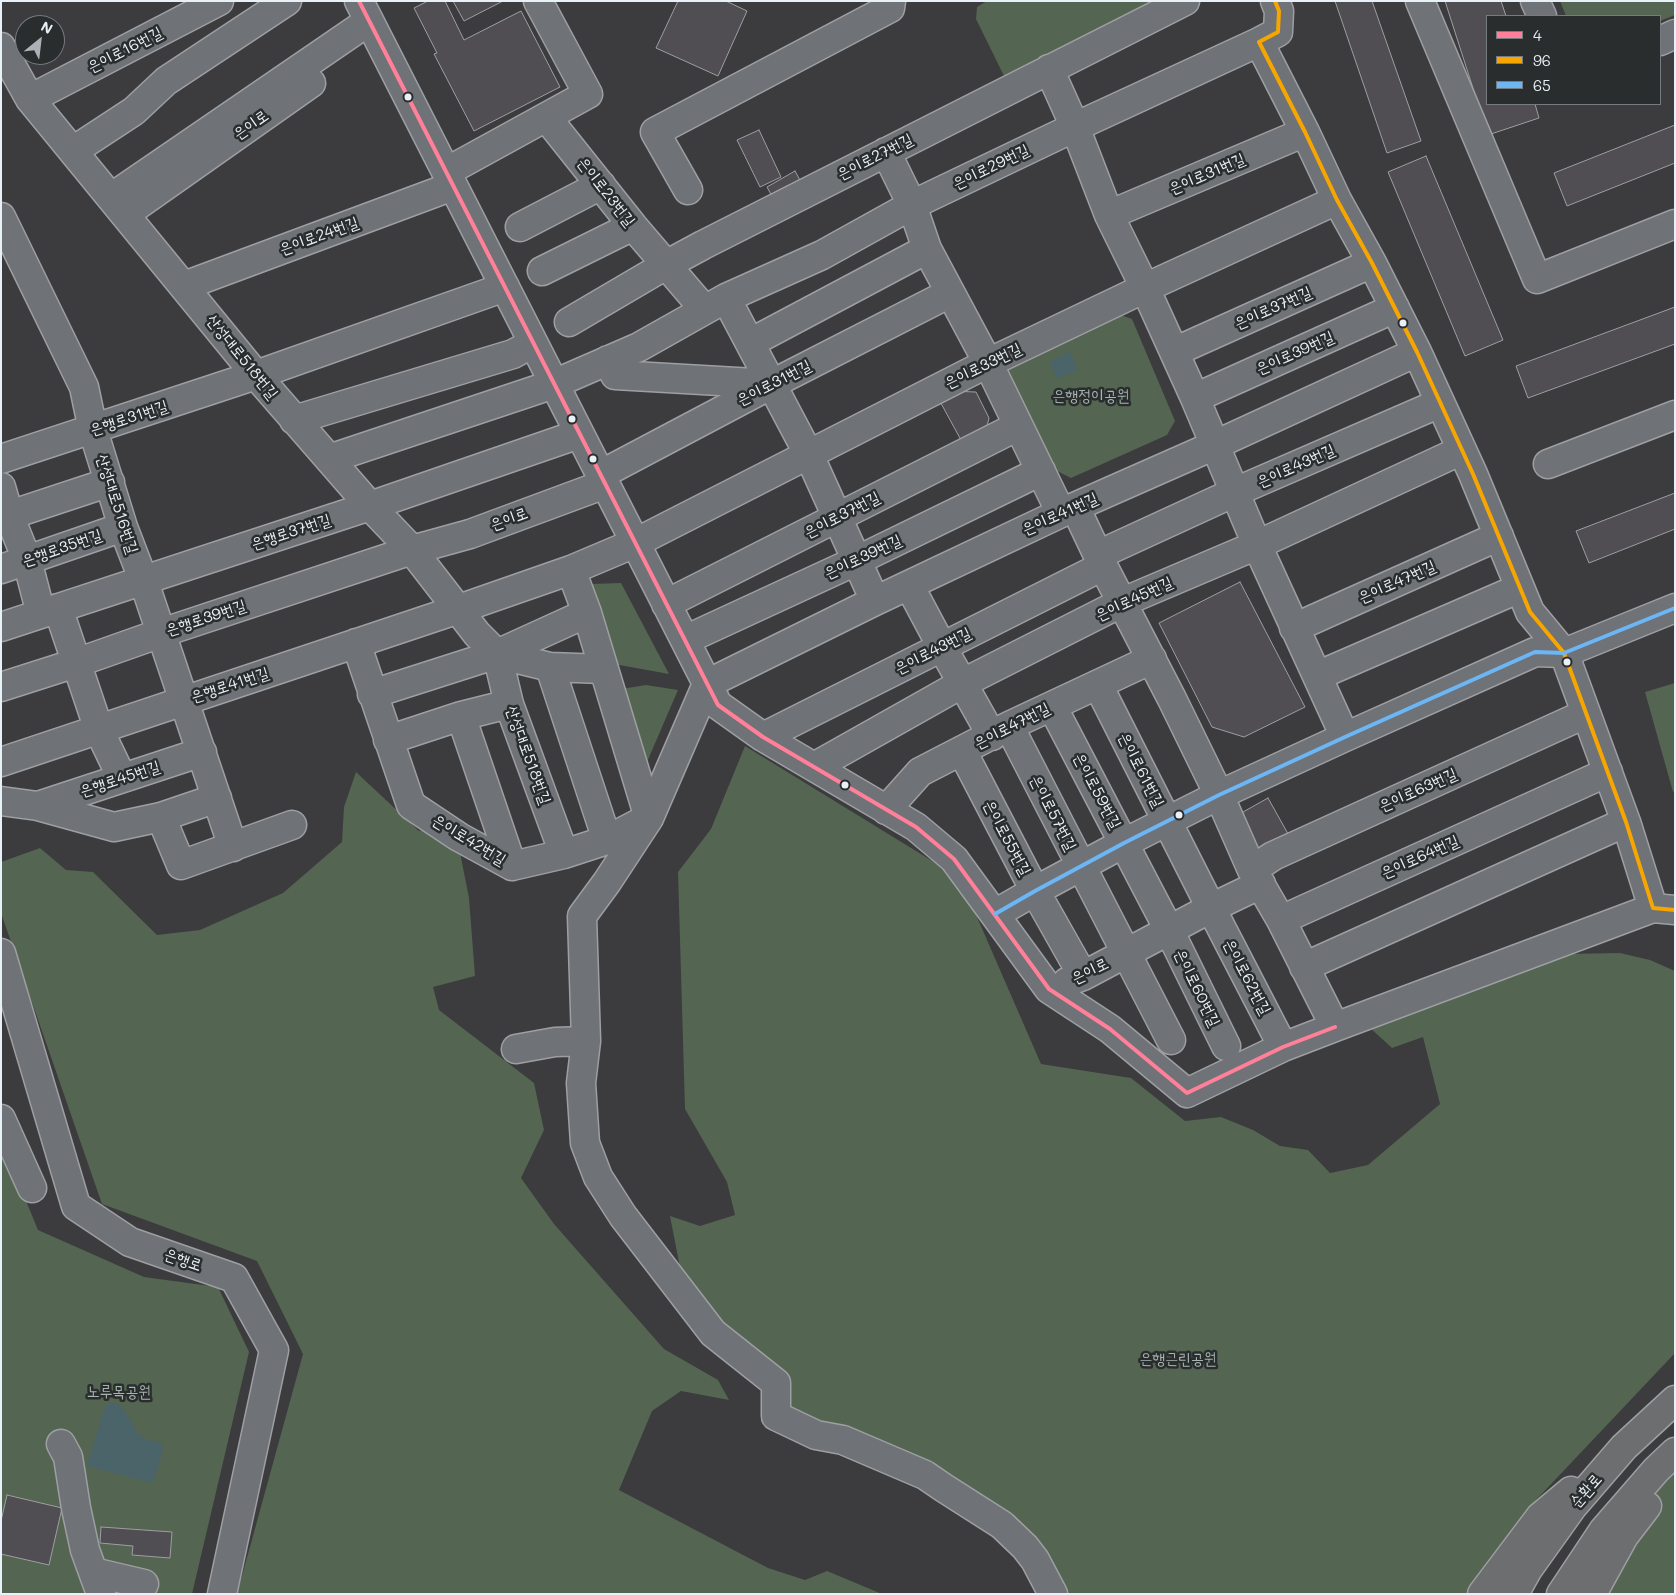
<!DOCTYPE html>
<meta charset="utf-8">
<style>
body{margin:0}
#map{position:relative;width:1676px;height:1595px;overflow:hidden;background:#3c3b3e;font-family:Mali,sans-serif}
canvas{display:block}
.frame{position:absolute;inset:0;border:2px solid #e8f1f8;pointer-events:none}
.legend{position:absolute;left:1486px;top:15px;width:175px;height:90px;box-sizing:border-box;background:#2a2d2e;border:1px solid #767b7f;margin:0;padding:6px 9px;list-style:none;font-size:15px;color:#e8f1f8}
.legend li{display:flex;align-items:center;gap:10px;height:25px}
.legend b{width:25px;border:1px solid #767b7f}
.north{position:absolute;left:15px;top:15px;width:50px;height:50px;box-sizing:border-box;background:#2a2d2e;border:1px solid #767b7f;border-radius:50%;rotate:29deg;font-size:14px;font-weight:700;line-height:20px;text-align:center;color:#e8f1f8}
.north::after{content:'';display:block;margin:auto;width:18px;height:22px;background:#acb1b7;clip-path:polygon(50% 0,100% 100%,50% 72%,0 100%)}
</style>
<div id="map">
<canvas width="1676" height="1595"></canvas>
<div class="frame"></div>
<ul class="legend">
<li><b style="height:6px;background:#ff8098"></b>4</li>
<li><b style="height:6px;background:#f7a600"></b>96</li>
<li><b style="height:6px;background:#6db6f5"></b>65</li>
</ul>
<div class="north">N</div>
</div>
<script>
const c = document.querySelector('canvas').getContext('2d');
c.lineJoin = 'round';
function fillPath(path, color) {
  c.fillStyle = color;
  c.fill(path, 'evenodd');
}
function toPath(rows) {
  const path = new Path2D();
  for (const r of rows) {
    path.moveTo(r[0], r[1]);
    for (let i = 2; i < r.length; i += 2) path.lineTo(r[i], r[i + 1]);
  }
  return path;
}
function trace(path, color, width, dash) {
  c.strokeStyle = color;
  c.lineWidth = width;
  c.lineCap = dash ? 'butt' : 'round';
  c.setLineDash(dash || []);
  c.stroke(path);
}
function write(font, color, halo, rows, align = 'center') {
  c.font = font + ' Mali,"Poor Story",sans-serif';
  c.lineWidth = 5;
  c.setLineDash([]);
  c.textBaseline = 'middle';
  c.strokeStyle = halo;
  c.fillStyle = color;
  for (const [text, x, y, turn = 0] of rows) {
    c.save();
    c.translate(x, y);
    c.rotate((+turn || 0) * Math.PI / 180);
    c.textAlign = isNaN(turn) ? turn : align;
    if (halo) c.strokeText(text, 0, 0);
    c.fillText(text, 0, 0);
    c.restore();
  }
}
fillPath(toPath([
 [987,1,1161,1,1004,76,976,19,977,7],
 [1560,1,1675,1,1675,15,1660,21,1660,16,1566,16],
 [1112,312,1132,319,1175,421,1167,435,1071,478,1055,470,997,363],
 [621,583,669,674,614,664,590,584],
 [1675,683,1675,791,1673,792,1645,692],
 [646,685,678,690,647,762,621,689],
 [745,746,960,878,1041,1064,1131,1078,1185,1121,1221,1117,1253,1130,1280,1146,1308,1150,1330,1173,1368,1165,1440,1104,1423,1037,1392,1048,1368,1026,1564,954,1620,953,1650,960,1675,971,1675,1353,1536,1500,1495,1553,1468,1594,1046,1594,993,1505,854,1430,767,1406,770,1381,690,1319,670,1216,700,1226,735,1215,727,1182,685,1109,678,872,711,829],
 [356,772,419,831,454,822,469,898,475,976,433,987,439,1010,534,1083,544,1130,521,1178,554,1224,664,1349,718,1380,729,1400,681,1391,652,1411,619,1490,768,1568,805,1580,827,1571,882,1594,237,1594,303,1354,257,1261,102,1204,1,913,1,862,40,848,66,870,93,872,157,935,200,930,283,893,342,842,344,807],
 [1,1140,38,1230,144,1277,218,1287,249,1352,192,1594,1,1594],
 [1675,1469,1675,1594,1556,1594]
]), '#546552');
fillPath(toPath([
 [1069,352,1078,369,1058,379,1049,362],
 [109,1403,116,1403,122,1407,138,1434,150,1441,157,1441,163,1445,162,1453,153,1483,87,1466,104,1409]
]), '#4a646a');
const building = toPath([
 [428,1,445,1,464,40,521,11,560,87,474,131,434,54,437,53,414,8,428,1],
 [453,1,503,1,464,21,453,1],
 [678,1,726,1,747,11,718,76,656,48,678,1],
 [1335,1,1372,1,1421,141,1387,153,1335,1],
 [1445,1,1501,1,1506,16,1487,16,1487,104,1535,104,1539,118,1488,135,1445,1],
 [1675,125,1675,163,1567,206,1554,173,1675,125],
 [759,130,781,177,760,187,737,140,759,130],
 [1426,156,1503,340,1465,356,1388,172,1426,156],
 [795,171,802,184,774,200,767,187,795,171],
 [1675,307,1675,344,1528,398,1516,366,1675,307],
 [948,391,976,392,989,418,987,426,961,440,937,396,948,391],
 [1675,493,1675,529,1589,563,1576,531,1675,493],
 [1240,582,1305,707,1244,737,1212,727,1159,623,1240,582],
 [1268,798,1292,841,1261,859,1236,816,1268,798],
 [7,1495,62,1508,49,1565,1,1554,1,1521,7,1495],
 [101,1527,172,1532,170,1558,132,1555,133,1546,100,1543,101,1527]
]);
fillPath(building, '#504e52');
trace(building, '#9d9fa2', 1);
const minor = toPath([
 [359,1,718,705,763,737,916,827,954,859,1049,989,1110,1029,1187,1093,1283,1047,1335,1027],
 [1275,1,1279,11,1278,32,1259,42,1305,132,1337,200,1372,263,1417,352,1473,474,1530,612,1564,653,1626,822,1653,908,1675,910],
 [1420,1,1537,279,1675,224],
 [1535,1,1542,16],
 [1660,41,1675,34],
 [1,47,30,99,256,375,370,506,412,550,477,634,497,654,509,704,564,854],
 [1049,69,1075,127,1109,215,1145,288,1195,398,1257,545,1345,737],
 [30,99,219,1],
 [547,118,633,226,704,309],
 [73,151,134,111,166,81,287,1],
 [886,152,912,205,927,249,988,363,1061,513],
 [446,172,588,94,538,1],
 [688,190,655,132,890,8,891,1],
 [112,197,369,21],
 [125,214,311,83],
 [1109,215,1305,132],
 [1,217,84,387,93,430,123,527,143,579,233,847],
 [520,227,601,185],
 [542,271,633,226],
 [184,286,453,186],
 [726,298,809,455,875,601],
 [569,322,666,265,703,245,1185,1],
 [750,343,927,249],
 [1174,352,1372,263],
 [608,360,615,375,772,384],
 [1195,398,1395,308],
 [294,420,513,354,533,343],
 [1,459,256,375,505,287],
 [329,459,554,384,639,347,726,298,822,255,912,205,1075,127,1259,42],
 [1548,464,1675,415],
 [600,475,772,384,950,293],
 [1,487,9,515,27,560,41,614],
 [1075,507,1103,566,1172,699,1219,795,1252,870,1281,920,1335,1027,1653,908],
 [1,518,110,482],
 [1098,555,1235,492,1440,403],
 [1,569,123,527],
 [909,585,942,647,992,736],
 [666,604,1018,426],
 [58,608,99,730,122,778],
 [1,627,370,506,579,434],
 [1294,628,1499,536],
 [685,640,856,561,1041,471],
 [356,643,411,805,459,837,512,866,564,854,607,840,649,818,587,613,571,570],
 [497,654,550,667,603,669],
 [550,667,607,840],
 [1317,676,1520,588],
 [707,684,649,818,607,882,582,916,586,1041,581,1083,585,1143,598,1177,623,1216,713,1333,776,1383,776,1416,816,1435,843,1440,925,1475,944,1488,1002,1525,1025,1547,1035,1560,1053,1594],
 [707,684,875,601,1061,513,1215,445,1417,352],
 [1098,685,1211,908,1283,1047],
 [1,687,76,663,161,633,412,550,470,534,605,484],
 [372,694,497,654,587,613],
 [1052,706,1169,930,1226,1046],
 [461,716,512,866],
 [1009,726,1171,1040],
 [763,737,1103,566],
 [388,740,461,716,509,704],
 [962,751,1035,891,1083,976],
 [1,762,459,609,571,570,635,543,988,363,1145,288,1337,200],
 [814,767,963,683,1123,602,1257,545,1462,450],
 [1,801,38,806,114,827,161,817,217,798],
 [38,806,202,752],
 [886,810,920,772,1009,726,1152,659],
 [161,817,181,865,292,825],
 [1252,870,1273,856,1585,714],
 [995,914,1035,891,1124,843,1219,795,1345,737,1535,652,1564,653,1675,608],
 [1281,920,1608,772],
 [1,953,76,1206,130,1242,234,1278,274,1350,222,1594],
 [1304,967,1626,822],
 [1067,982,1083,976,1211,908,1261,884],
 [516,1049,555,1042,586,1041],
 [1,1119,32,1188],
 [61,1444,68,1457,76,1508,85,1550,101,1594],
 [93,1572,144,1584]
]);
const major = toPath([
 [1482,1594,1540,1517,1571,1491],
 [1514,1594,1528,1569,1573,1506,1624,1447,1675,1400],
 [1561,1594,1603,1531,1656,1470,1675,1452],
 [1592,1594,1624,1536,1647,1506]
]);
trace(minor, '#9d9fa2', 31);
trace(major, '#9d9fa2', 31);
trace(minor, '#6f7276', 28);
trace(major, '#6d6e70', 28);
trace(toPath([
 [359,1,718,705,763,737,916,827,954,859,1049,989,1110,1029,1187,1093,1283,1047,1335,1027]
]), '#ff8098', 4);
trace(toPath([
 [1275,1,1279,11,1278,32,1259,42,1305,132,1337,200,1372,263,1417,352,1473,474,1530,612,1564,653,1626,822,1653,908,1675,910]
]), '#f7a600', 4);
trace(toPath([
 [995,914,1035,891,1124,843,1219,795,1345,737,1535,652,1564,653,1675,608]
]), '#6db6f5', 4);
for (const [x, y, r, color] of [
 [408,97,4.5,"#e8f1f8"],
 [1403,323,4.5,"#e8f1f8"],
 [572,419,4.5,"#e8f1f8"],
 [593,459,4.5,"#e8f1f8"],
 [1567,662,4.5,"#e8f1f8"],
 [845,785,4.5,"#e8f1f8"],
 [1179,815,4.5,"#e8f1f8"]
]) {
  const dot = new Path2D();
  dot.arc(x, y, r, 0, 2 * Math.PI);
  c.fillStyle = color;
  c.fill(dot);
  trace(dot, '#2a2d2e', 2);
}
write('16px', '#e8f1f8', '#2a2d2e', [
 ["은이로16번길",125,50,-27],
 ["은이로",251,125,-35],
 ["은이로27번길",875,157,-27],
 ["은이로29번길",991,167,-26],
 ["은이로31번길",1207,174,-23],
 ["은이로23번길",606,192,52],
 ["은이로24번길",319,236,-20],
 ["은이로37번길",1273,308,-24],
 ["은이로39번길",1295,353,-24],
 ["산성대로518번길",242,357,51],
 ["은이로33번길",983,366,-26],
 ["은이로31번길",774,383,-27],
 ["은행로31번길",129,418,-18],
 ["은이로43번길",1296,466,-24],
 ["산성대로516번길",117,504,72],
 ["은이로41번길",1060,514,-24],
 ["은이로37번길",842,515,-27],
 ["은이로",509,519,-20],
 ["은행로37번길",291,532,-18],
 ["은행로35번길",62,548,-19],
 ["은이로39번길",863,557,-25],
 ["은이로47번길",1397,582,-24],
 ["은이로45번길",1134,599,-25],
 ["은행로39번길",206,618,-18],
 ["은이로43번길",933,651,-27],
 ["은행로41번길",230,685,-18],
 ["은이로47번길",1012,726,-27],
 ["산성대로518번길",528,755,70],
 ["은이로61번길",1141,770,63],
 ["은행로45번길",120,779,-18],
 ["은이로63번길",1418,790,-24],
 ["은이로59번길",1097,791,62],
 ["은이로57번길",1053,813,63],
 ["은이로55번길",1007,838,62],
 ["은이로42번길",469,840,31],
 ["은이로64번길",1420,857,-24],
 ["은이로",1090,971,-26],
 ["은이로62번길",1247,977,62],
 ["은이로60번길",1197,988,64],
 ["은행로",183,1260,19],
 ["순환로",1586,1491,-49]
]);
write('16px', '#a7b5af', '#2a2d2e', [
 ["은행정이공원",1091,396],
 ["은행근린공원",1178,1359],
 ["노루목공원",119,1392]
]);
</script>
